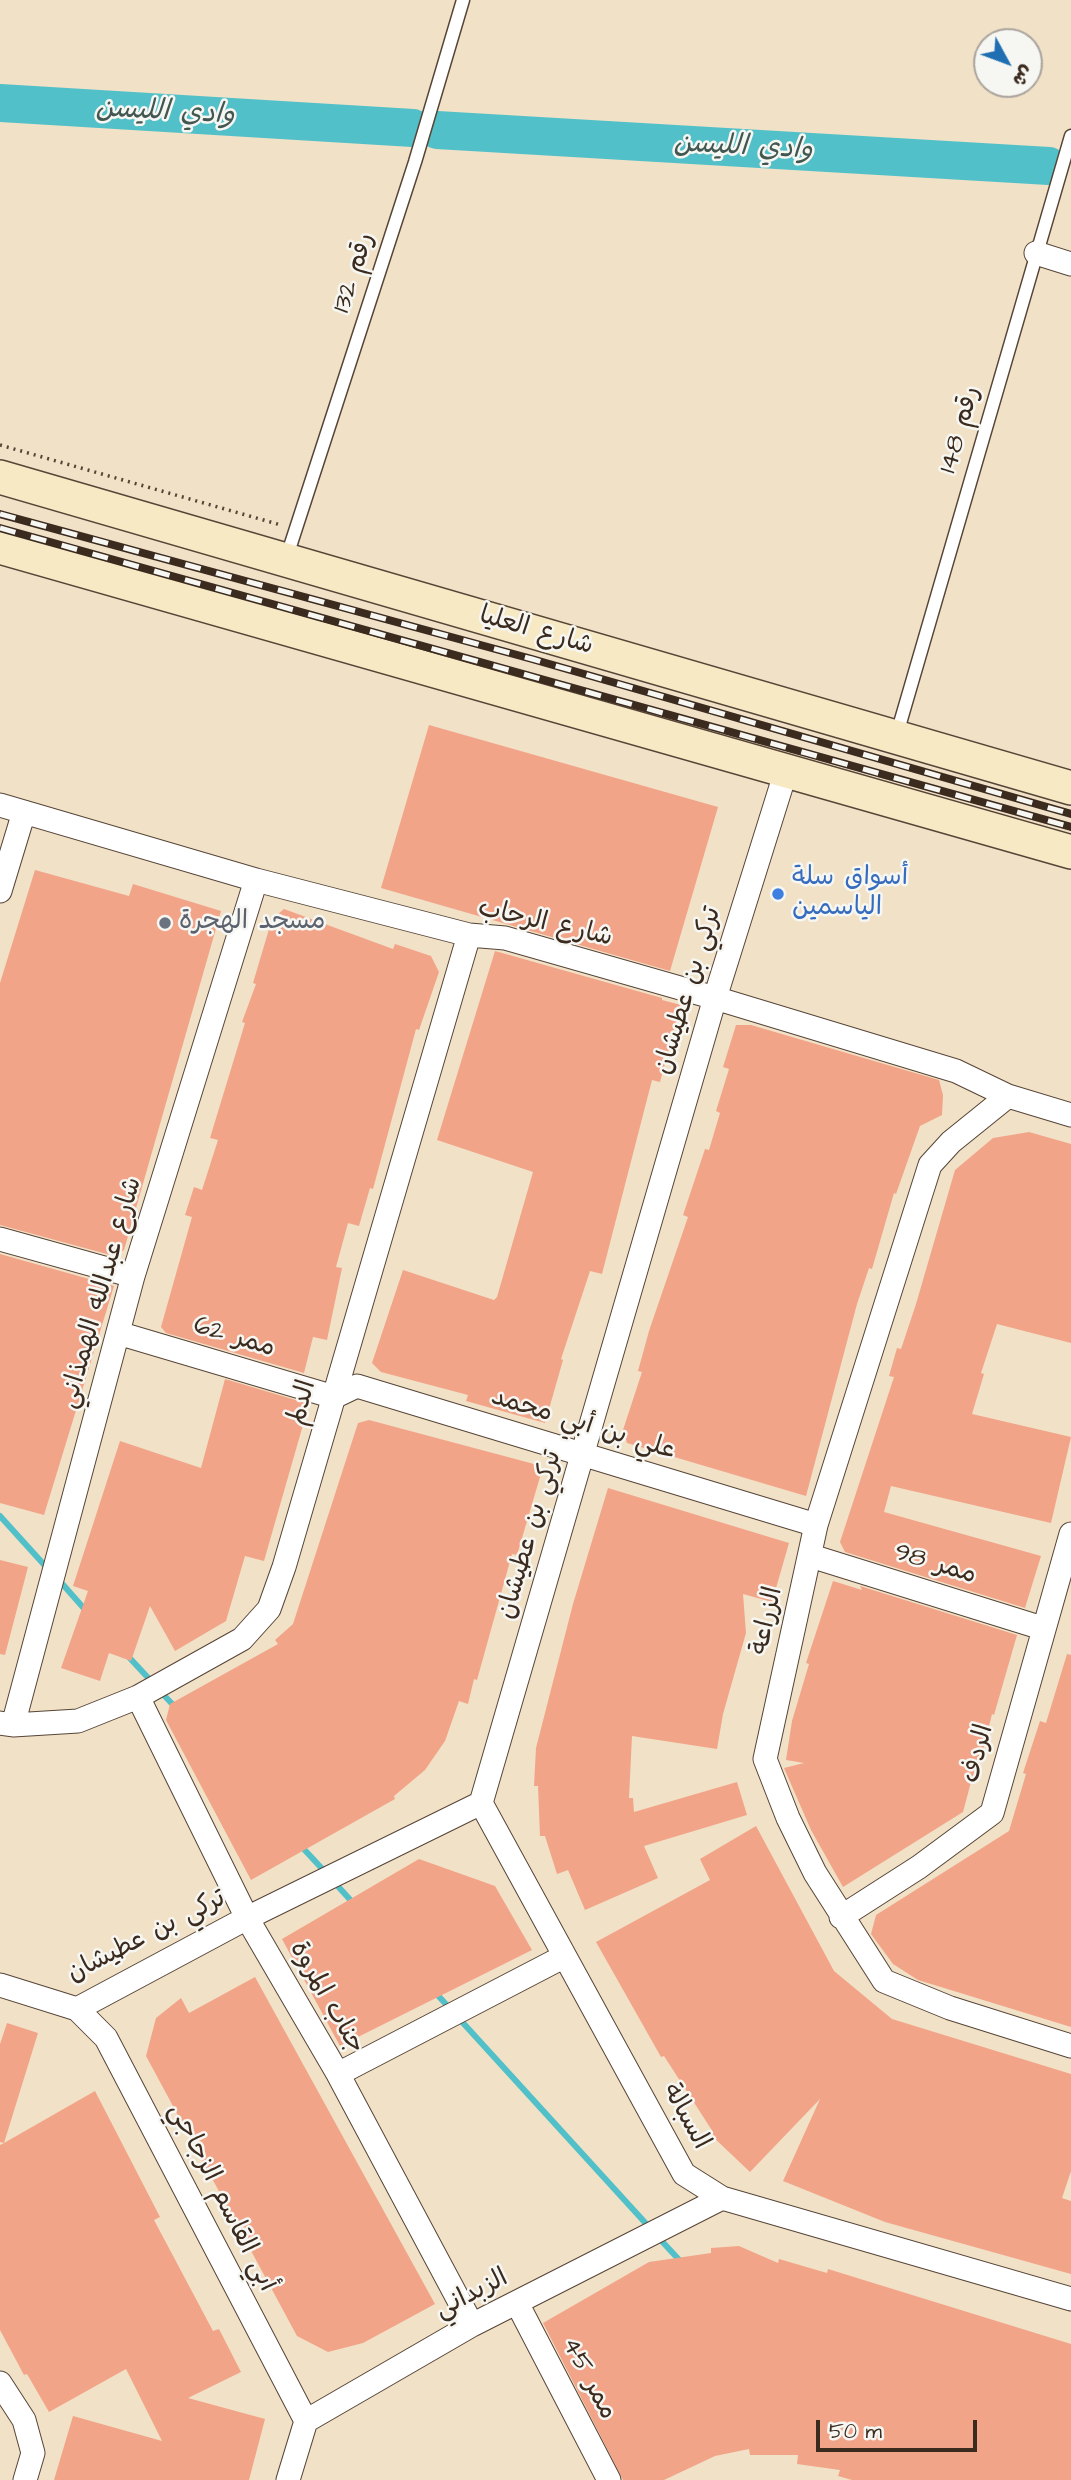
<!DOCTYPE html>
<meta charset="utf-8">
<style>
body{margin:0}
#map{position:relative;width:1071px;height:2480px;overflow:hidden;background:#f1e1c7;font-family:"Architects Daughter","Playpen Sans Arabic",sans-serif}
canvas{display:block}
.north{position:absolute;left:973px;top:28px;width:70px;height:70px;box-sizing:border-box;background:#f6f6f2;border:2px solid #aba49d;border-radius:50%;rotate:131deg;font-size:19px;font-weight:700;line-height:28px;text-align:center;color:#3b2a1e}
.north::after{content:'';display:block;margin:auto;width:24px;height:32px;background:#1f6fb2;clip-path:polygon(50% 0,100% 100%,50% 72%,0 100%)}
.scale{position:absolute;left:816px;top:2420px;width:161px;height:32px;box-sizing:border-box;border:4px solid #3b2a1e;border-top:0;padding-left:9px;font-size:21px;line-height:24px;white-space:nowrap;color:#3b2a1e;-webkit-text-stroke:5px #f6f6f2;paint-order:stroke}
</style>
<div id="map">
<canvas width="1071" height="2480"></canvas>
<div class="north">ش</div>
<div class="scale">50 m</div>
</div>
<script>
const c = document.querySelector('canvas').getContext('2d');
c.lineJoin = 'round';
function toPath(rows) {
  const path = new Path2D();
  for (const r of rows) {
    path.moveTo(r[0], r[1]);
    for (let i = 2; i < r.length; i += 2) path.lineTo(r[i], r[i + 1]);
  }
  return path;
}
function trace(path, color, width, dash) {
  c.strokeStyle = color;
  c.lineWidth = width;
  c.lineCap = dash ? 'butt' : 'round';
  c.setLineDash(dash || []);
  c.stroke(path);
}
function fillPath(path, color) {
  c.fillStyle = color;
  c.fill(path, 'evenodd');
}
function write(font, color, halo, rows, align = 'center') {
  c.font = font + ' "Architects Daughter","Playpen Sans Arabic",sans-serif';
  c.lineWidth = 5;
  c.setLineDash([]);
  c.textBaseline = 'middle';
  c.strokeStyle = halo;
  c.fillStyle = color;
  for (const [text, x, y, turn = 0] of rows) {
    c.save();
    c.translate(x, y);
    c.rotate((+turn || 0) * Math.PI / 180);
    c.textAlign = isNaN(turn) ? turn : align;
    if (halo) c.strokeText(text, 0, 0);
    c.fillText(text, 0, 0);
    c.restore();
  }
}
trace(toPath([
 [0,1516,48,1569],
 [58,1579,88,1613],
 [126,1654,152,1682],
 [159,1690,176,1708],
 [301,1846,327,1874],
 [334,1882,355,1905],
 [433,1990,650,2228],
 [657,2236,683,2264]
]), '#52c0c8', 6);
trace(toPath([
 [0,103,413,128],
 [437,130,1049,166]
]), '#52c0c8', 38);
fillPath(toPath([
 [429,725,718,807,670,971,381,888],
 [35,870,129,896,133,884,221,911,124,1250,114,1256,0,1225,0,983],
 [284,909,393,949,395,944,431,956,439,972,419,1030,416,1029,373,1189,370,1188,359,1226,348,1223,336,1267,342,1268,327,1340,313,1337,304,1373,166,1333,161,1327,192,1217,185,1215,194,1187,202,1190,218,1140,210,1138,245,1023,242,1022,256,984,253,983,272,919],
 [495,951,662,998,662,1000,681,1005,660,1082,652,1080,602,1274,590,1271,561,1359,563,1360,545,1423,466,1401,468,1395,381,1372,372,1363,403,1270,494,1300,497,1297,533,1172,437,1140],
 [736,1025,751,1025,939,1080,943,1095,942,1115,920,1126,896,1194,894,1193,872,1269,869,1268,857,1304,806,1496,627,1443,623,1430,642,1372,638,1371,649,1331,688,1217,683,1215,705,1149,709,1150,720,1113,716,1111,729,1069,723,1067],
 [1029,1132,1071,1144,1071,1343,997,1324,981,1373,984,1374,972,1414,1071,1437,1051,1523,891,1486,884,1512,1041,1556,1025,1608,845,1552,840,1542,894,1377,889,1376,897,1348,901,1349,916,1304,955,1170,993,1138],
 [0,1254,114,1286,44,1515,0,1503],
 [225,1379,309,1404,264,1561,245,1556,226,1621,175,1651,150,1606,131,1661,109,1653,100,1681,61,1668,88,1591,73,1586,120,1441,201,1468],
 [369,1420,534,1464,540,1477,517,1555,512,1554,477,1680,474,1679,468,1704,459,1701,445,1741,425,1770,394,1796,395,1799,251,1880,166,1720,170,1704,278,1644,275,1640,293,1624,358,1423],
 [608,1488,789,1543,772,1602,743,1594,746,1633,723,1714,717,1749,632,1736,629,1798,633,1798,634,1812,737,1782,747,1815,644,1846,658,1878,585,1910,568,1870,557,1874,545,1836,540,1836,538,1786,534,1786,536,1748,573,1604],
 [0,1560,28,1567,5,1655,0,1654],
 [833,1581,862,1590,860,1586,1017,1635,994,1715,992,1714,975,1783,971,1782,963,1812,843,1887,811,1830,784,1768,804,1763,786,1760,792,1721,809,1664,806,1663],
 [1067,1654,1071,1655,1071,2027,918,1980,893,1964,871,1934,876,1915,1009,1831,1026,1774,1023,1773,1040,1721,1046,1723],
 [756,1826,834,1971,892,2019,1071,2074,1071,2171,1062,2198,1071,2201,1071,2274,885,2222,783,2181,820,2099,750,2172,711,2135,713,2132,664,2056,661,2057,596,1942,710,1880,700,1859],
 [419,1859,495,1886,532,1950,340,2046,282,1939],
 [255,1977,435,2304,363,2343,328,2352,297,2336,146,2056,156,2018,181,1998,189,2013],
 [7,2023,38,2033,4,2143,95,2091,160,2217,154,2220,213,2331,219,2329,241,2372,188,2398,265,2419,249,2480,54,2480,73,2416,162,2441,126,2369,49,2412,27,2374,24,2375,0,2330,0,2145,4,2143,0,2142,0,2044],
 [739,2246,778,2263,779,2259,827,2273,828,2269,1071,2344,1071,2480,852,2480,838,2476,840,2470,797,2464,798,2455,750,2455,749,2449,715,2456,664,2480,623,2480,543,2323,649,2262,711,2253,711,2248]
]), '#f2a488');
const service = toPath([
 [286,559,415,162,463,0],
 [896,737,1071,136]
]);
const minor = toPath([
 [1036,253,1071,264],
 [0,805,256,880,469,935,505,938,715,998,956,1071,1008,1096,1071,1115],
 [0,891,24,812],
 [1008,1096,951,1142,930,1165,816,1525,765,1759,788,1818,815,1873,884,1981,950,2008,1071,2046],
 [0,1239,133,1276],
 [118,1333,334,1397,357,1386,816,1525],
 [811,1556,1042,1628],
 [138,1697,247,1918,338,2074,472,2325],
 [0,1723,13,1725,78,1721,138,1697,242,1639,269,1609,284,1567,469,935],
 [13,1725,133,1276,256,880],
 [481,1803,684,2174,722,2198,1071,2299],
 [841,1917,919,1867,992,1813,1071,1534],
 [0,1985,77,2009,247,1918,481,1803,715,998,786,771],
 [77,2009,106,2038,306,2421],
 [338,2074,563,1957],
 [517,2303,609,2480],
 [0,2383,24,2420,33,2453,25,2480],
 [288,2480,306,2421,472,2325,722,2198]
]);
const secondary = toPath([
 [0,477,1071,788],
 [0,547,1071,852]
]);
trace(service, '#564537', 15);
trace(minor, '#564537', 25);
trace(secondary, '#564537', 36);
trace(toPath([
 [0,445,281,525]
]), '#564537', 3.5, [2, 5]);
trace(service, '#fff', 12);
trace(minor, '#fff', 23);
trace(secondary, '#f6e9c3', 33);
const rail = toPath([
 [0,514,532,659,1071,814],
 [0,528,1071,827]
]);
trace(rail, '#3b2a1e', 8);
trace(rail, '#f6f6f2', 5, [16]);
for (const [x, y, r, color] of [
 [778,894,7,"#3f7fe0"],
 [165,923,7,"#6b7280"]
]) {
  const dot = new Path2D();
  dot.arc(x, y, r, 0, 2 * Math.PI);
  c.fillStyle = color;
  c.fill(dot);
  trace(dot, '#f6f6f2', 2.5);
}
write('26px', '#3b2a1e', '#f6f6f2', [
 ["رقم 132",355,273,-72],
 ["رقم 148",961,430,-74],
 ["شارع العليا",536,632,16],
 ["شارع الرحاب",545,924,13],
 ["تركي بن عطيشان",689,991,-73],
 ["شارع عبدالله الهمذاني",102,1293,-74],
 ["ممر 62",234,1338,17],
 ["الدلم",303,1403,-74],
 ["علي بن أبي محمد",583,1425,17],
 ["تركي بن عطيشان",531,1535,-74],
 ["ممر 98",935,1565,17],
 ["الزراعة",768,1621,-77],
 ["الردف",979,1754,-75],
 ["تركي بن عطيشان",147,1937,-27],
 ["جناب المروة",326,1998,60],
 ["السبالة",685,2117,61],
 ["أبي القاسم الزجاجي",221,2198,63],
 ["الزبداني",472,2295,-27],
 ["ممر 45",588,2379,62]
]);
write('26px', '#366cbe', '#f6f6f2', [
 ["أسواق سلة",792,879],
 ["الياسمين",792,909]
], 'left');
write('26px', '#5b616d', '#f6f6f2', [
 ["مسجد الهجرة",179,923]
], 'left');
write('italic 28px', '#425751', '#f6f6f2', [
 ["وادي الليسن",165,113,3],
 ["وادي الليسن",743,148,3]
]);
</script>
